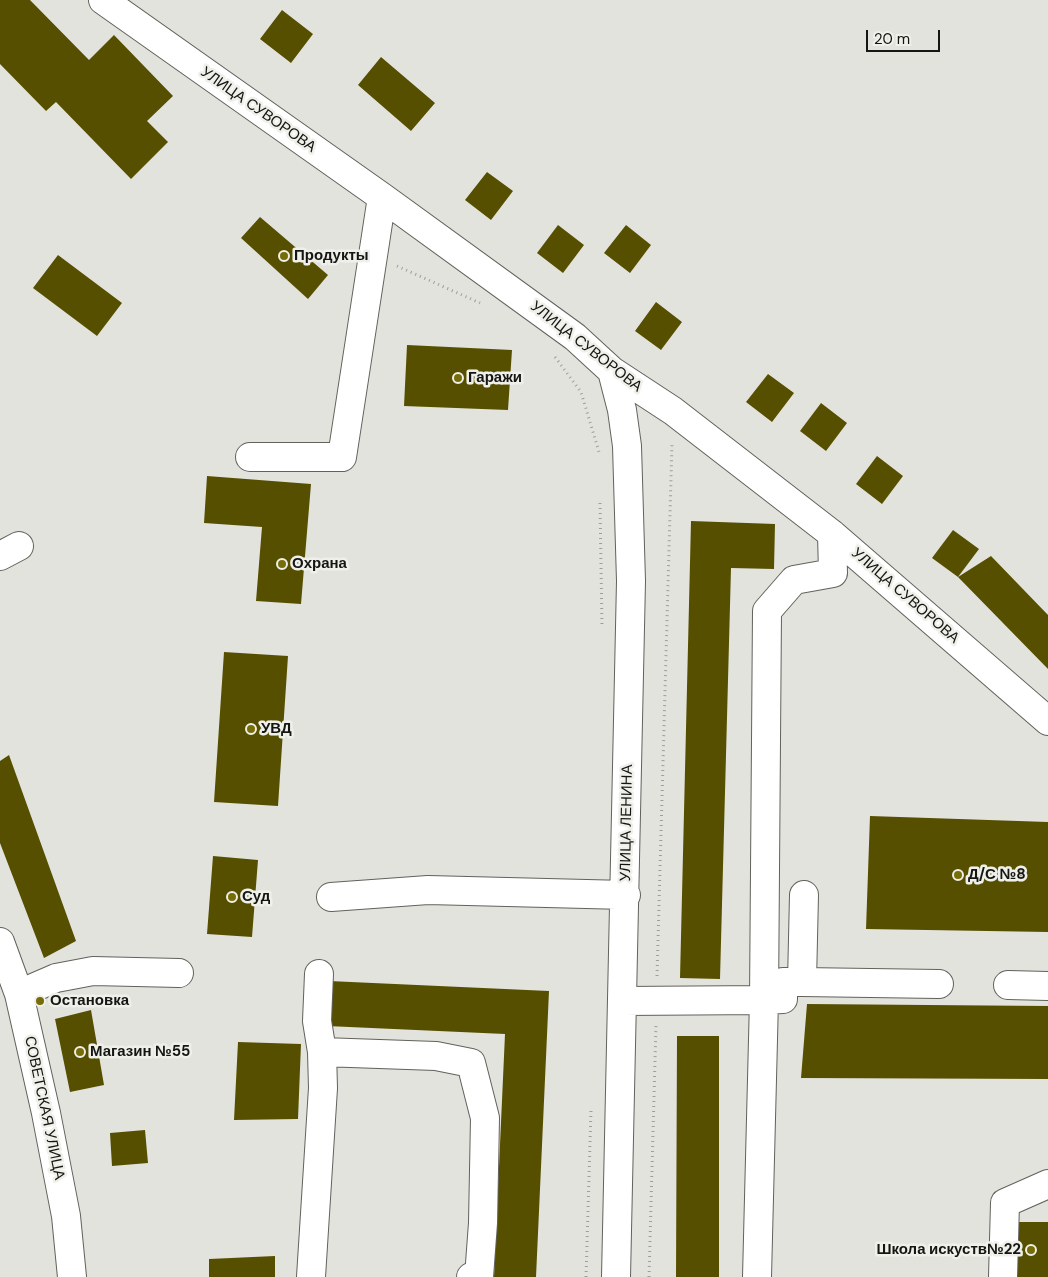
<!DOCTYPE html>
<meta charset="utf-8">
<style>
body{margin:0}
#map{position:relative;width:1048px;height:1277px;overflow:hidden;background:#e3e3dd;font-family:"DM Sans",sans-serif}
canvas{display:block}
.scale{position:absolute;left:866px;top:30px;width:74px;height:22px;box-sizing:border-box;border:2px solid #151513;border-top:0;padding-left:6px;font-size:15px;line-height:18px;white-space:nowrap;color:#151513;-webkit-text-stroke:4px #f0f0ea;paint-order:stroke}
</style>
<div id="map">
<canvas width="1048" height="1277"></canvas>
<div class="scale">20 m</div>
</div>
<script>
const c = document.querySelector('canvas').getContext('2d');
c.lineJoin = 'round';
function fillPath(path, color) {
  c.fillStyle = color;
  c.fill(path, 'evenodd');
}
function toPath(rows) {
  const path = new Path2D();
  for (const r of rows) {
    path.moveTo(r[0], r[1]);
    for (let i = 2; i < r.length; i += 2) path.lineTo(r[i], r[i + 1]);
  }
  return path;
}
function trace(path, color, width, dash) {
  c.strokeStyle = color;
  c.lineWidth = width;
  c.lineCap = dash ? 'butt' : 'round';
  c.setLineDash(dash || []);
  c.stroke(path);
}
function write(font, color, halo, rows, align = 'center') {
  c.font = font + ' "DM Sans",sans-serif';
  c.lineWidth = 5;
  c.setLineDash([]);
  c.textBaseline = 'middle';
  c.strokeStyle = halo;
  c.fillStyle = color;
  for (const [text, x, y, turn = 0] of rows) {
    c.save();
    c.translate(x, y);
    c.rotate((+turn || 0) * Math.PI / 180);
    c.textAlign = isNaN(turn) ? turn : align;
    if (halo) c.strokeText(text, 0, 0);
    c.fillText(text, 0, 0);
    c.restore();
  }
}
fillPath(toPath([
 [0,0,30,0,89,60,114,35,173,96,147,121,168,142,131,179,56,102,46,111,0,64],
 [282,10,313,34,291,63,260,39],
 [381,57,435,103,411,131,358,85],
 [487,172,513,191,491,220,465,200],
 [260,217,328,275,308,299,241,238],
 [558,225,584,245,563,273,537,253],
 [626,225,651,245,630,273,604,253],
 [58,255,122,303,97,336,33,288],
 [656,302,682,322,661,350,635,331],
 [407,345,512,350,508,410,404,406],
 [768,374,794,393,772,422,746,402],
 [821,403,847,423,826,451,800,431],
 [877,456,903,476,882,504,856,484],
 [207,476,311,484,301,604,256,601,262,527,204,523],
 [691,521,775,524,774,569,731,568,720,979,680,978],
 [953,530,979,549,958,577,991,556,1048,615,1048,669,958,577,932,558],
 [224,652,288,656,278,806,214,802],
 [9,755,76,941,44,958,0,843,0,761],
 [870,816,1048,822,1048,932,866,929],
 [213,856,258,860,252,937,207,934],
 [329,981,549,991,536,1277,494,1277,505,1034,327,1026],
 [807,1004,1048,1006,1048,1079,801,1078],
 [91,1010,104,1085,70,1092,55,1019],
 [677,1036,719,1036,719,1277,676,1277],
 [238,1042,301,1044,298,1119,234,1120],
 [145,1130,148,1163,112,1166,110,1133],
 [1015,1222,1048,1222,1048,1277,1014,1277],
 [275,1256,275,1277,209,1277,209,1259]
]), '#564f00');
const minor = toPath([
 [103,0,382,197,575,337,612,371,673,411,832,534,1048,721],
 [612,371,622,410,627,446,631,581,616,1277],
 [250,457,342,457,382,197],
 [0,556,19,546],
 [331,897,428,890,626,895],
 [0,942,19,994,46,1113,66,1216,72,1277],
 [319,974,317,1021,322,1052],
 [802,982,939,984],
 [1008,985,1048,986],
 [19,994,56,978,93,971,179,973],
 [623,1001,764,1000,767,611,794,580,833,573,832,534],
 [311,1277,323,1088,322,1052,436,1056,471,1063,485,1118,483,1223,479,1277,471,1277],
 [757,1277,764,1000,783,999,783,982,802,982,804,895],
 [1003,1277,1005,1203,1048,1184]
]);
trace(minor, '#62615c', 30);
trace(toPath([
 [397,266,480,303],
 [555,357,581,392,599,452],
 [600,503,602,627],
 [657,976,672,443],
 [586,1277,591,1110],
 [649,1277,656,1025]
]), '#9e9e9a', 3, [1, 4]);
trace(minor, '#fff', 28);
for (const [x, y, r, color] of [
 [284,256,5,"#766d09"],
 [458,378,5,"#766d09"],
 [282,564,5,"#766d09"],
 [251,729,5,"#766d09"],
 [958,875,5,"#766d09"],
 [232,897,5,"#766d09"],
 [40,1001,5,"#766d09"],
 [80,1052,5,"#766d09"],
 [1031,1250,5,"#766d09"]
]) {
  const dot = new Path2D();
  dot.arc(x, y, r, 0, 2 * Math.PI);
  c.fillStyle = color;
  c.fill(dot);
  trace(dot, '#f0f0ea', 2);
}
write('15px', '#151513', '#f0f0ea', [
 ["УЛИЦА СУВОРОВА",258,110,35],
 ["УЛИЦА СУВОРОВА",586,347,38],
 ["УЛИЦА СУВОРОВА",905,596,41],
 ["УЛИЦА ЛЕНИНА",627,823,-89],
 ["СОВЕТСКАЯ УЛИЦА",44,1108,78]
]);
write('bold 15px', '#151513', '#f0f0ea', [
 ["Продукты",294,256],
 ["Гаражи",468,378],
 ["Охрана",292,564],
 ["УВД",261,729],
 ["Д/С №8",968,875],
 ["Суд",242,897],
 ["Остановка",50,1001],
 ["Магазин №55",90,1052],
 ["Школа искуств№22",1021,1250,"right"]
], 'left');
</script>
